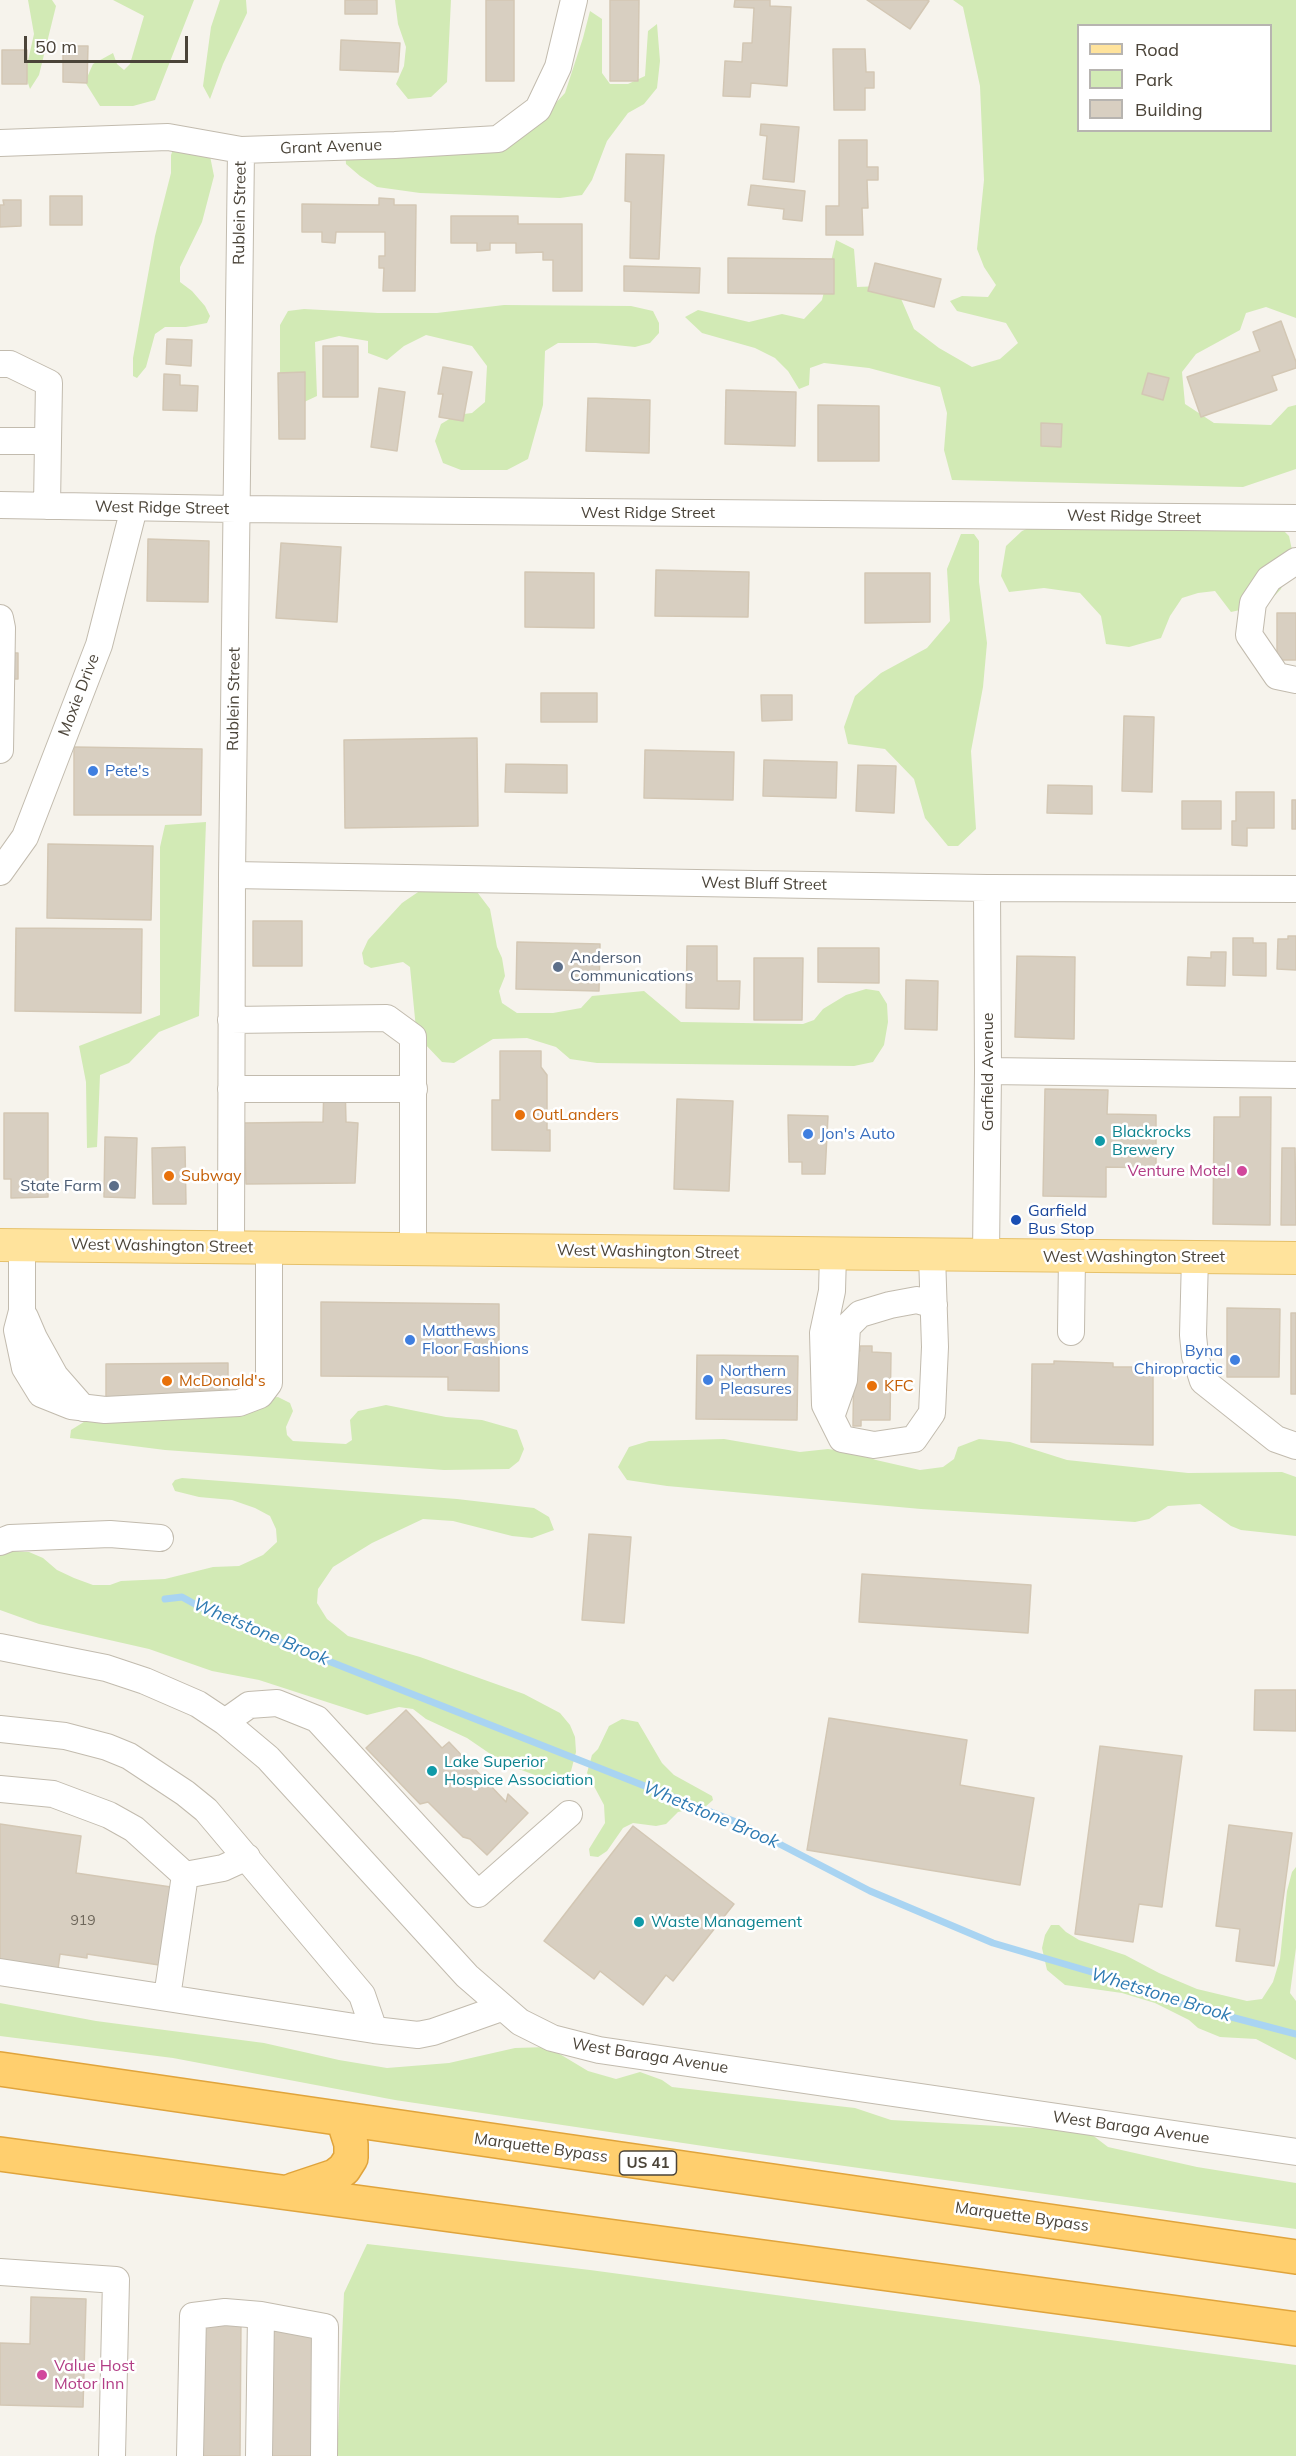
<!DOCTYPE html>
<style>
body{margin:0}
#map{position:relative;width:1296px;height:2456px;overflow:hidden;background:#f6f3ec;font-family:Mulish,sans-serif}
canvas{display:block}
.legend{position:absolute;left:1077px;top:24px;width:195px;height:108px;box-sizing:border-box;background:#fff;border:2px solid #b7b4b0;margin:0;padding:8px 10px;list-style:none;font-size:18px;color:#4b4439}
.legend li{display:flex;align-items:center;gap:12px;height:30px}
.legend b{width:30px;border:2px solid #b7b4b0}
.scale{position:absolute;left:24px;top:36px;width:164px;height:27px;box-sizing:border-box;border:3px solid #4b4439;border-top:0;padding-left:8px;font-size:18px;line-height:21px;white-space:nowrap;color:#4b4439;-webkit-text-stroke:4px #fff;paint-order:stroke}
</style>
<div id="map">
<canvas width="1296" height="2456"></canvas>
<ul class="legend">
<li><b style="height:8px;background:#ffe39c"></b>Road</li>
<li><b style="height:16px;background:#d2eab5"></b>Park</li>
<li><b style="height:16px;background:#d8cfc1"></b>Building</li>
</ul>
<div class="scale">50 m</div>
</div>
<script>
const c = document.querySelector('canvas').getContext('2d');
c.lineJoin = 'round';
function fillPath(path, color) {
  c.fillStyle = color;
  c.fill(path, 'evenodd');
}
function toPath(rows) {
  const path = new Path2D();
  for (const r of rows) {
    path.moveTo(r[0], r[1]);
    for (let i = 2; i < r.length; i += 2) path.lineTo(r[i], r[i + 1]);
  }
  return path;
}
function trace(path, color, width, dash) {
  c.strokeStyle = color;
  c.lineWidth = width;
  c.lineCap = dash ? 'butt' : 'round';
  c.setLineDash(dash || []);
  c.stroke(path);
}
function write(font, color, halo, rows, align = 'center') {
  c.font = font + ' Mulish,sans-serif';
  c.lineWidth = 5;
  c.setLineDash([]);
  c.textBaseline = 'middle';
  c.strokeStyle = halo;
  c.fillStyle = color;
  for (const [text, x, y, turn = 0] of rows) {
    c.save();
    c.translate(x, y);
    c.rotate((+turn || 0) * Math.PI / 180);
    c.textAlign = isNaN(turn) ? turn : align;
    if (halo) c.strokeText(text, 0, 0);
    c.fillText(text, 0, 0);
    c.restore();
  }
}
fillPath(toPath([
 [28,0,52,0,56,6,39,75,30,89,25,74,34,34],
 [113,0,194,0,155,100,133,106,100,106,85,82,93,64,113,53,117,64,124,70,130,64,144,16],
 [220,0,246,0,247,13,223,64,210,99,203,86,211,27],
 [395,0,451,0,447,82,431,97,408,99,396,84,404,66,406,47,398,24],
 [953,0,1296,0,1296,318,1266,307,1246,313,1240,330,1196,354,1182,372,1185,404,1214,423,1271,425,1288,407,1296,405,1296,469,1243,487,952,480,944,450,947,413,940,387,869,368,824,363,810,368,809,385,799,389,788,371,775,358,755,348,702,333,685,317,698,310,749,322,782,314,804,319,822,300,836,240,854,249,857,287,881,286,899,294,914,329,939,348,972,367,1000,359,1018,343,1006,323,957,311,950,301,962,296,988,297,996,285,984,267,977,249,984,180,980,86,963,7],
 [1078,26,1270,26,1270,130,1078,130],
 [590,11,602,19,602,73,610,84,628,84,645,76,648,31,657,24,660,61,657,88,644,104,628,113,607,141,592,180,582,195,560,198,420,193,377,187,360,176,346,164,345,147,360,133,462,132,538,122,565,93,583,38],
 [174,147,210,156,214,176,202,222,180,267,180,282,192,291,205,306,210,316,207,323,186,327,165,327,155,334,146,367,137,378,133,376,133,358,155,236,171,173,171,155],
 [504,305,631,306,653,311,659,323,659,333,650,343,635,347,596,343,558,343,545,351,543,405,528,459,507,470,461,470,443,463,435,441,441,424,456,415,472,413,485,402,487,366,472,346,426,335,404,346,387,360,368,353,368,341,339,336,315,342,317,396,302,403,280,381,280,325,288,311,304,309,378,313,437,313],
 [1038,524,1282,529,1289,536,1292,550,1281,589,1267,604,1231,612,1215,591,1198,593,1182,598,1170,616,1161,638,1129,647,1106,644,1101,616,1080,593,1044,588,1009,592,1001,576,1006,546,1022,531],
 [961,534,974,534,979,541,979,582,987,643,983,687,971,751,976,829,958,846,948,846,925,818,914,779,885,749,848,744,844,727,855,696,881,673,927,648,950,621,947,569],
 [206,822,199,1016,159,1032,129,1063,100,1075,97,1147,87,1148,86,1082,79,1046,160,1015,160,847,165,825],
 [424,888,474,888,490,909,497,947,502,958,505,976,499,991,502,1003,517,1013,553,1013,581,1008,592,996,644,991,681,1022,803,1024,814,1020,823,1009,846,995,866,989,879,991,887,1004,888,1022,884,1045,873,1062,854,1066,597,1063,570,1059,556,1047,527,1038,493,1039,454,1063,442,1062,424,1043,416,1029,410,967,403,962,371,968,364,964,362,953,368,940,402,903],
 [278,1397,290,1403,293,1411,286,1427,287,1435,293,1441,346,1444,352,1440,350,1420,358,1411,386,1405,446,1417,482,1420,517,1430,524,1449,519,1461,509,1469,444,1470,165,1450,70,1438,71,1430,87,1420],
 [724,1439,800,1452,828,1449,855,1453,876,1460,920,1470,943,1467,954,1459,958,1447,979,1439,1010,1442,1067,1460,1188,1473,1282,1472,1296,1477,1296,1536,1241,1530,1231,1526,1200,1504,1168,1506,1149,1519,1135,1522,921,1509,667,1486,627,1480,618,1467,629,1447,649,1441],
 [182,1478,457,1499,534,1508,549,1517,554,1530,532,1538,512,1536,453,1521,423,1519,372,1543,333,1567,318,1589,317,1603,327,1619,348,1636,420,1657,524,1694,560,1713,570,1725,575,1737,576,1752,571,1771,567,1776,560,1779,543,1778,505,1764,467,1738,426,1719,413,1709,399,1707,367,1715,259,1680,212,1671,149,1649,39,1624,0,1610,0,1554,8,1551,29,1552,43,1558,57,1570,74,1578,93,1585,110,1585,121,1581,165,1579,213,1567,239,1566,263,1555,277,1542,276,1529,270,1516,255,1508,232,1500,199,1497,175,1491,172,1484,175,1480],
 [622,1719,638,1722,662,1763,674,1775,712,1796,713,1800,705,1807,678,1812,666,1824,656,1826,633,1823,623,1828,607,1851,598,1857,590,1856,589,1849,605,1823,604,1805,587,1773,592,1755,598,1749,609,1726],
 [1296,1867,1296,1948,1290,1993,1296,2001,1296,2060,1256,2039,1220,2037,1198,2028,1189,2020,1155,2003,1122,1993,1065,1985,1047,1970,1042,1948,1045,1935,1051,1925,1059,1925,1066,1932,1079,1940,1125,1955,1159,1973,1197,1989,1247,2001,1262,1999,1273,1982,1280,1959,1287,1891,1292,1872],
 [0,2003,96,2021,264,2043,339,2060,387,2068,449,2063,515,2048,548,2047,588,2071,616,2079,640,2072,662,2080,672,2087,855,2108,891,2120,1087,2131,1108,2147,1197,2167,1296,2183,1296,2229,730,2150,395,2100,173,2058,0,2036],
 [367,2244,590,2270,1296,2365,1296,2456,337,2456,344,2293]
]), '#d2eab5');
trace(toPath([
 [165,1599,182,1597,222,1619,741,1824,870,1891,993,1943,1112,1978,1182,2004,1296,2034]
]), '#a9d4f2', 7);
const building = toPath([
 [345,0,377,0,377,14,345,14,345,0],
 [486,0,514,0,514,81,486,81,486,0],
 [610,0,639,0,638,81,610,81,610,0],
 [735,0,770,0,770,6,791,7,787,86,751,83,750,97,723,96,725,61,742,62,743,43,752,43,754,8,734,7,735,0],
 [867,0,927,0,929,1,910,29,867,0],
 [341,40,400,43,398,72,340,70,341,40],
 [63,46,88,46,87,83,63,82,63,46],
 [833,49,865,49,866,72,874,72,874,88,865,88,865,110,834,110,833,49],
 [2,50,27,50,27,84,2,84,2,50],
 [761,124,799,127,794,182,763,179,767,136,760,135,761,124],
 [839,140,867,140,867,167,878,167,878,180,867,180,868,208,862,208,863,235,826,235,826,206,839,206,839,140],
 [626,154,664,155,659,259,630,258,631,202,625,201,626,154],
 [751,185,805,191,802,221,783,219,784,209,748,205,751,185],
 [50,196,82,196,82,225,50,225,50,196],
 [379,198,394,199,394,205,416,205,415,291,383,291,384,268,379,268,379,256,385,256,385,232,336,232,335,243,322,242,322,232,302,232,302,204,379,205,379,198],
 [3,200,21,200,21,226,0,227,0,205,4,205,3,200],
 [451,216,518,216,518,224,582,224,582,291,553,291,553,260,543,260,543,252,516,253,516,243,490,243,490,250,477,251,477,243,451,243,451,216],
 [728,258,834,259,834,294,728,293,728,258],
 [875,263,941,279,934,307,868,291,875,263],
 [624,266,700,268,699,293,624,291,624,266],
 [1281,321,1296,362,1296,368,1272,376,1277,390,1201,417,1187,377,1260,351,1253,332,1281,321],
 [167,339,192,340,191,366,166,364,167,339],
 [323,346,358,346,358,397,323,397,323,346],
 [443,367,472,372,463,421,439,417,443,394,438,394,443,367],
 [305,372,305,439,279,439,278,373,305,372],
 [1148,373,1169,378,1163,400,1142,394,1148,373],
 [164,374,180,375,180,385,198,386,197,411,163,410,164,374],
 [379,388,405,392,397,451,371,447,379,388],
 [726,390,796,392,795,446,725,444,726,390],
 [588,398,650,400,649,453,586,451,588,398],
 [818,405,879,406,879,461,818,461,818,405],
 [1041,423,1062,424,1061,447,1041,446,1041,423],
 [148,539,209,541,208,602,147,601,148,539],
 [281,543,341,547,337,622,276,618,281,543],
 [656,570,749,572,748,617,655,616,656,570],
 [525,572,594,573,594,628,525,627,525,572],
 [865,573,930,573,930,622,865,623,865,573],
 [1277,613,1296,613,1296,660,1277,660,1277,613],
 [0,653,18,653,18,679,0,679,0,653],
 [541,693,597,693,597,722,541,722,541,693],
 [761,695,792,695,792,720,762,721,761,695],
 [1124,716,1154,717,1152,792,1122,791,1124,716],
 [477,738,478,826,345,828,344,740,477,738],
 [74,747,202,749,201,815,74,815,74,747],
 [645,750,734,752,733,800,644,798,645,750],
 [764,760,837,762,836,798,763,796,764,760],
 [506,764,567,765,567,793,505,792,506,764],
 [858,765,896,766,894,813,856,811,858,765],
 [1048,785,1092,786,1092,814,1047,813,1048,785],
 [1236,792,1274,792,1274,828,1247,828,1247,846,1232,845,1232,821,1236,821,1236,792],
 [1292,800,1296,800,1296,829,1292,829,1292,800],
 [1182,801,1221,801,1221,829,1182,829,1182,801],
 [48,844,153,846,151,920,47,918,48,844],
 [253,921,302,921,302,966,253,966,253,921],
 [16,928,142,929,141,1013,15,1011,16,928],
 [1288,936,1296,936,1296,970,1277,969,1278,939,1288,939,1288,936],
 [1233,938,1253,938,1253,943,1266,943,1266,976,1233,975,1233,938],
 [517,942,600,944,599,991,516,989,517,942],
 [687,946,717,946,717,981,740,981,739,1009,686,1008,687,946],
 [818,948,879,948,879,983,818,982,818,948],
 [1211,952,1226,952,1225,986,1187,985,1188,957,1211,958,1211,952],
 [1017,956,1075,957,1074,1039,1015,1037,1017,956],
 [754,958,803,958,802,1020,754,1020,754,958],
 [906,980,938,981,937,1030,905,1029,906,980],
 [500,1051,541,1051,541,1067,547,1075,547,1130,550,1130,550,1151,492,1150,492,1100,500,1100,500,1051],
 [324,1083,345,1083,346,1122,358,1123,355,1183,246,1184,244,1123,323,1122,324,1083],
 [1045,1089,1108,1090,1107,1114,1156,1115,1156,1168,1106,1167,1106,1197,1043,1196,1045,1089],
 [1240,1097,1271,1097,1270,1225,1213,1224,1214,1117,1240,1117,1240,1097],
 [677,1099,733,1101,729,1191,674,1189,677,1099],
 [4,1113,48,1113,48,1197,11,1198,11,1179,4,1179,4,1113],
 [788,1115,828,1116,825,1174,802,1174,802,1162,789,1162,788,1115],
 [105,1137,137,1138,135,1198,104,1197,105,1137],
 [185,1147,186,1204,153,1204,152,1148,185,1147],
 [1282,1148,1295,1148,1296,1225,1281,1225,1282,1148],
 [321,1302,499,1304,499,1391,448,1390,448,1377,321,1376,321,1302],
 [1227,1308,1280,1309,1279,1377,1227,1377,1227,1308],
 [1291,1313,1296,1313,1296,1394,1291,1394,1291,1313],
 [860,1346,872,1346,872,1352,891,1353,890,1420,861,1420,861,1426,853,1426,854,1351,860,1351,860,1346],
 [697,1355,798,1356,797,1420,696,1419,697,1355],
 [1054,1361,1113,1363,1113,1367,1132,1367,1132,1371,1153,1371,1153,1445,1031,1442,1032,1364,1054,1364,1054,1361],
 [228,1363,228,1399,106,1399,106,1364,228,1363],
 [589,1534,631,1537,624,1623,582,1620,589,1534],
 [862,1574,1031,1585,1028,1633,859,1622,862,1574],
 [1255,1690,1296,1690,1296,1731,1254,1730,1255,1690],
 [406,1710,442,1748,449,1742,506,1802,508,1794,528,1813,487,1855,470,1839,463,1837,428,1802,420,1804,366,1748,406,1710],
 [829,1718,967,1740,960,1785,1034,1798,1020,1885,807,1850,829,1718],
 [1100,1746,1182,1756,1162,1907,1139,1904,1133,1942,1075,1934,1100,1746],
 [0,1824,81,1836,76,1873,171,1887,159,1965,87,1954,87,1958,60,1954,58,1969,0,1960,0,1824],
 [1229,1825,1292,1833,1274,1966,1236,1961,1240,1929,1216,1926,1229,1825],
 [633,1826,734,1904,673,1981,666,1975,643,2005,600,1971,594,1979,544,1941,633,1826],
 [31,2297,86,2299,83,2407,0,2405,0,2343,30,2344,31,2297],
 [199,2319,241,2319,240,2456,198,2456,199,2319],
 [270,2330,312,2331,311,2456,269,2456,270,2330]
]);
fillPath(building, '#d8cfc1');
trace(building, '#d3c7b4', 1.5);
const minor = toPath([
 [0,143,168,137,241,150,395,145,498,139,538,109,558,67,574,0],
 [0,364,10,364,49,383,48,441,0,441],
 [0,505,236,509,1296,518],
 [47,506,48,441],
 [1296,561,1269,579,1253,603,1249,635,1277,676,1296,680],
 [0,618,2,628,0,750],
 [0,872,25,837,99,645,134,508],
 [232,875,987,888,1296,889],
 [231,1020,387,1018,413,1037,413,1249],
 [988,1071,1296,1075],
 [231,1089,414,1089],
 [22,1245,22,1311,17,1330,25,1368,41,1394,71,1406,105,1410,239,1403,260,1395,269,1383,269,1248],
 [231,1247,232,875,241,150],
 [833,1254,832,1291,823,1333,825,1405,842,1439,874,1445,914,1439,932,1413,935,1347,932,1255],
 [986,1255,988,1071,987,888],
 [1195,1257,1193,1335,1195,1356,1203,1381,1276,1439,1296,1446],
 [25,1317,34,1338,55,1376,83,1408],
 [1071,1332,1072,1256],
 [831,1417,844,1380,847,1327,860,1314,890,1305,917,1300,934,1305],
 [0,1542,10,1538,110,1534,160,1538],
 [0,1647,106,1668,145,1681,198,1704,225,1722,268,1758,467,1976,520,2022,552,2038,599,2050,1296,2152],
 [225,1722,249,1705,277,1703,317,1719,478,1894,569,1814],
 [0,1729,65,1736,107,1747,129,1756,185,1793,206,1810,362,1995,374,2030],
 [0,1789,53,1794,109,1815,134,1829,185,1875,167,1997],
 [185,1875,223,1868,247,1857],
 [0,1972,374,2030,418,2035,433,2032,501,2008],
 [0,2272,116,2280,112,2456],
 [190,2456,193,2316,225,2312,261,2315,325,2327,324,2456],
 [259,2456,261,2315]
]);
const major = toPath([
 [0,1245,1296,1258]
]);
const highway = toPath([
 [0,2069,1296,2257],
 [0,2154,1296,2329],
 [293,2190,335,2176,344,2169,351,2158,351,2144,343,2119]
]);
trace(minor, '#c2bbae', 28);
trace(major, '#e6c16a', 34);
trace(highway, '#e0a43c', 36);
trace(minor, '#fff', 26);
trace(major, '#ffe39c', 32);
trace(highway, '#ffcf6e', 33);
for (const [x, y, r, color] of [
 [93,771,6,"#3f7fe0"],
 [558,967,6,"#5c6f8a"],
 [520,1115,6,"#e8710a"],
 [808,1134,6,"#3f7fe0"],
 [1100,1141,6,"#0f9aa8"],
 [1242,1171,6,"#d1479c"],
 [169,1176,6,"#e8710a"],
 [114,1186,6,"#5c6f8a"],
 [1016,1220,6,"#1a4fb4"],
 [410,1340,6,"#3f7fe0"],
 [1235,1360,6,"#3f7fe0"],
 [708,1380,6,"#3f7fe0"],
 [167,1381,6,"#e8710a"],
 [872,1386,6,"#e8710a"],
 [432,1771,6,"#0f9aa8"],
 [639,1922,6,"#0f9aa8"],
 [42,2375,6,"#d1479c"]
]) {
  const dot = new Path2D();
  dot.arc(x, y, r, 0, 2 * Math.PI);
  c.fillStyle = color;
  c.fill(dot);
  trace(dot, '#fff', 2);
}
write('14px', '#6e675b', null, [
 ["919",83,1921]
]);
for (const [x, y, w] of [
 [648,2163,57]
]) {
  const box = new Path2D();
  box.roundRect(x - w / 2, y - 12, w, 24, 4.5);
  c.fillStyle = '#fff';
  c.fill(box);
  trace(box, '#4b4439', 1.5);
}
write('bold 15px', '#4b4439', null, [
 ["US 41",648,2163]
]);
write('16px', '#4b4439', '#fff', [
 ["Grant Avenue",331,147,-2],
 ["Rublein Street",240,213,-89],
 ["West Ridge Street",162,508,1],
 ["West Ridge Street",648,513],
 ["West Ridge Street",1134,517,1],
 ["Moxie Drive",79,695,-69],
 ["Rublein Street",234,699,-89],
 ["West Bluff Street",764,884,1],
 ["Garfield Avenue",988,1072,-90],
 ["West Washington Street",162,1246,1],
 ["West Washington Street",648,1252,1],
 ["West Washington Street",1134,1257],
 ["West Baraga Avenue",650,2056,9],
 ["West Baraga Avenue",1131,2128,8],
 ["Marquette Bypass",541,2148,8],
 ["Marquette Bypass",1022,2217,8]
]);
write('16px', '#366cbe', '#fff', [
 ["Pete's",105,771],
 ["Jon's Auto",820,1134],
 ["Matthews",422,1331],
 ["Floor Fashions",422,1349],
 ["Byna",1223,1351,"right"],
 ["Chiropractic",1223,1369,"right"],
 ["Northern",720,1371],
 ["Pleasures",720,1389]
], 'left');
write('16px', '#4e5e75', '#fff', [
 ["Anderson",570,958],
 ["Communications",570,976],
 ["State Farm",102,1186,"right"]
], 'left');
write('16px', '#c56008', '#fff', [
 ["OutLanders",532,1115],
 ["Subway",181,1176],
 ["McDonald's",179,1381],
 ["KFC",884,1386]
], 'left');
write('16px', '#0d838f', '#fff', [
 ["Blackrocks",1112,1132],
 ["Brewery",1112,1150],
 ["Lake Superior",444,1762],
 ["Hospice Association",444,1780],
 ["Waste Management",651,1922]
], 'left');
write('16px', '#b23c85', '#fff', [
 ["Venture Motel",1230,1171],
 ["Value Host",54,2366,"left"],
 ["Motor Inn",54,2384,"left"]
], 'right');
write('16px', '#164399', '#fff', [
 ["Garfield",1028,1211],
 ["Bus Stop",1028,1229]
], 'left');
write('italic 18px', '#2e7ab2', '#fff', [
 ["Whetstone Brook",261,1632,23],
 ["Whetstone Brook",711,1815,23],
 ["Whetstone Brook",1161,1995,17]
]);
</script>
